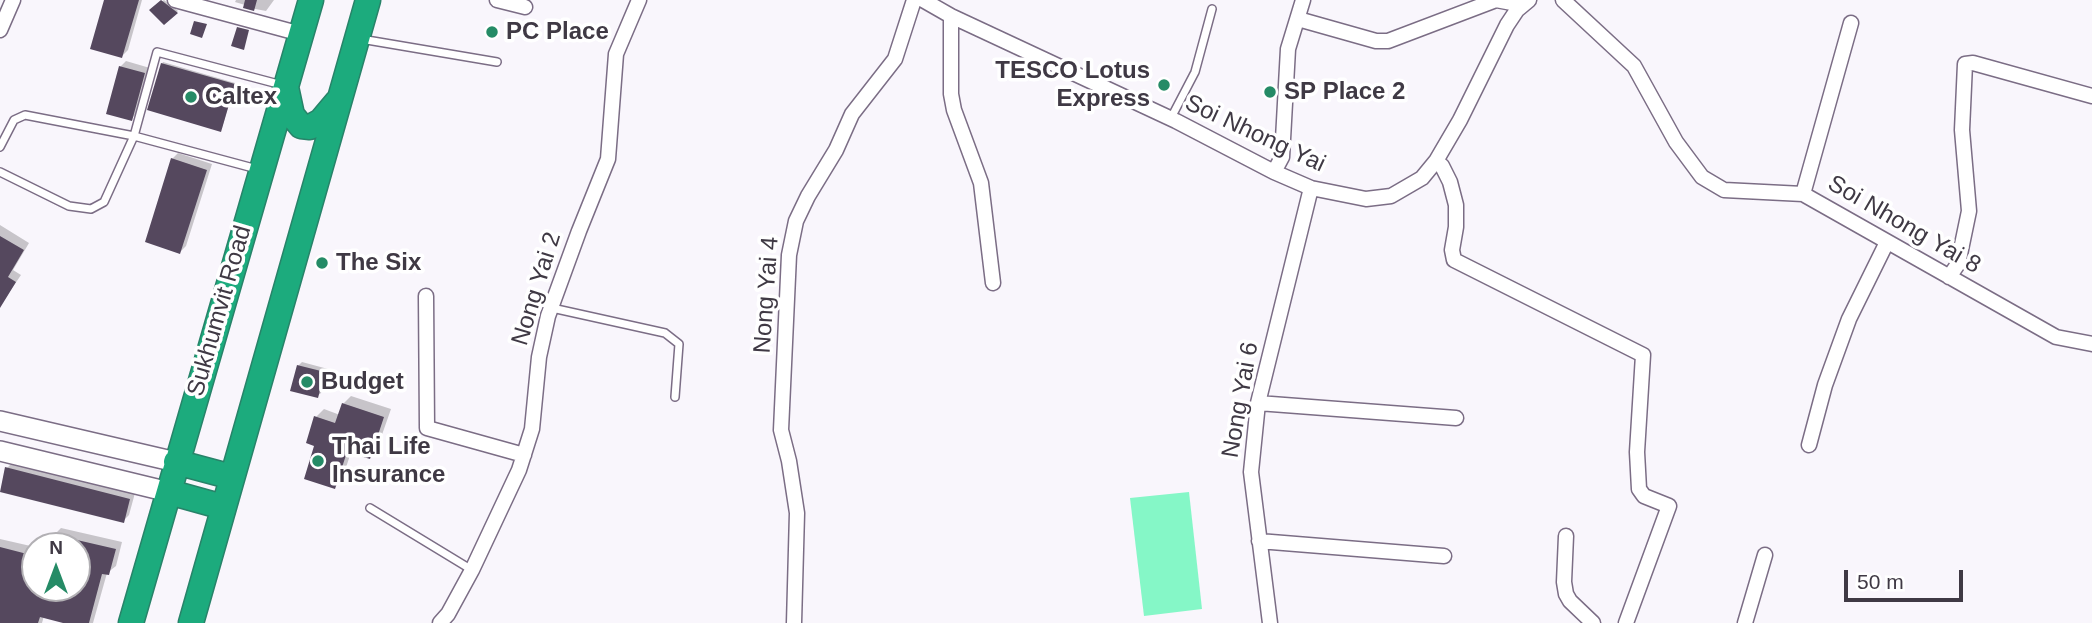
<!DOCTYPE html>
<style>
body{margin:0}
#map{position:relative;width:2092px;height:623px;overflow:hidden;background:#f9f6fc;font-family:Arial,sans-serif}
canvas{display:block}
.north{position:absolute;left:21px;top:532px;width:70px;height:70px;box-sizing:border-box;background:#fff;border:2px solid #b2b0b4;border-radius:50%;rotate:0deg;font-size:19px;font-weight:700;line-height:28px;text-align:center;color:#3f3944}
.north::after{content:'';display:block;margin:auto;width:24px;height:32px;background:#258b66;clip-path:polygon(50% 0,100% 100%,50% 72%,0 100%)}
.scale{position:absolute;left:1844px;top:570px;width:119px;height:32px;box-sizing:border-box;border:4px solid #3f3944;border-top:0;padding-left:9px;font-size:21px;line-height:24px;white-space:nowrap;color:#3f3944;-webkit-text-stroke:5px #fff;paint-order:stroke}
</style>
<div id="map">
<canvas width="2092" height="623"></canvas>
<div class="north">N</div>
<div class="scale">50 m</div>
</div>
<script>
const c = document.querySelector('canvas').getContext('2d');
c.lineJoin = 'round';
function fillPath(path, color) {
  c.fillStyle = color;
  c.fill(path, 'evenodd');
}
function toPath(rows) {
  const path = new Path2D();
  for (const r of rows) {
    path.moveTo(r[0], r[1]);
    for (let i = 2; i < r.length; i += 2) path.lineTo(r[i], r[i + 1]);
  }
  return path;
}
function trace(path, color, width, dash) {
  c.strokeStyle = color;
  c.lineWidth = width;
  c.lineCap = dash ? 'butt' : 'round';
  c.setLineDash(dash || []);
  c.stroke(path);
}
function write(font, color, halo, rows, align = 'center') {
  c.font = font + ' Arial,sans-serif';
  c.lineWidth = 7;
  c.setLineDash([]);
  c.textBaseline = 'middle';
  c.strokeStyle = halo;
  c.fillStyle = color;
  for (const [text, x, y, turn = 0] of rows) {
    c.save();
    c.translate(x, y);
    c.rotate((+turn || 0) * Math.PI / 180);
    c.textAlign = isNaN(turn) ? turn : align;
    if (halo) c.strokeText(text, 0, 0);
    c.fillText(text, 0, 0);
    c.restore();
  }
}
fillPath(toPath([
 [1189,492,1202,609,1144,616,1130,498]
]), '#85f7c7');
fillPath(toPath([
 [106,0,142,0,128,50,122,56],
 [164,0,178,11,164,23,152,10],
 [236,0,274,0,266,11,245,7,245,5,235,2],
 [126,61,150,68,137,113,131,119,120,67],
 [163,62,235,83,222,128,162,64],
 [178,153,212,164,186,246,180,252,172,159],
 [0,225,29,243,13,270,21,275,0,306],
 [302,362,328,369,321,393,317,396,298,366],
 [351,396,391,409,377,449,369,457,351,452,342,480,335,487,317,444,316,417,324,409,340,415,343,404],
 [13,462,135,493,129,515,123,521,7,468],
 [61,528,122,542,116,566,107,573,93,623,69,623,44,616,42,623,0,623,0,539,35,547,35,588,77,588,77,546,51,546,54,535]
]), '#0003');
fillPath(toPath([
 [104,0,139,0,122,58,90,49],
 [161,0,178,13,164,25,149,10],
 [245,0,257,0,254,11,243,8],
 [194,21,207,24,202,38,190,34],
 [237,27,249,30,244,50,231,46],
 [161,63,235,84,221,132,147,110],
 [119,66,145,73,132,121,106,114],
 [171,158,207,170,180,254,145,242],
 [0,236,24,250,8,277,16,282,0,308],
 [297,365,325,372,318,398,290,391],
 [342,403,384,417,370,459,347,452,335,489,304,479,314,446,306,443,314,416,335,423],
 [5,467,130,499,124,523,0,492],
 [77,540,116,549,109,575,102,574,89,623,63,623,40,617,38,623,0,623,0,547,35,556,35,588,77,588]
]), '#55485e');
const lane = toPath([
 [361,39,497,62],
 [1171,118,1195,72,1212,9],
 [0,147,14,120,25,115,134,136,257,169],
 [0,172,69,206,91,209,104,202,134,136,157,52,282,85],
 [552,308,665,333,679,344,675,397],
 [370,508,472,570]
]);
const street = toPath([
 [175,0,301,34],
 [497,0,525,7],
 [923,0,951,16,1176,121,1274,172,1311,188,1366,199,1391,196,1422,178,1436,161,1460,120,1507,25,1517,10,1529,0],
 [1563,0,1634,66,1676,142,1702,177,1724,190,1803,194,2056,337,2092,344],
 [951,16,951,94,954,110,981,183,993,283],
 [1298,19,1376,41,1388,41,1496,0,1523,5],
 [0,30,13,0],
 [1436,161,1442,166,1450,182,1456,205,1456,227,1452,250,1454,260,1643,355,1637,452,1639,489,1644,496,1669,506,1626,623],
 [1274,172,1282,157,1288,49,1303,0],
 [1803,194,1851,23],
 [1949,277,1958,264,1969,211,1962,130,1965,64,1973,63,2092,96],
 [426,296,427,428,524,455],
 [1258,403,1456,418],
 [1809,445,1825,385,1849,319,1887,242],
 [1566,536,1564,582,1566,594,1570,601,1593,623],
 [1259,541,1444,556],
 [440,623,448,614,472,570,519,470,532,429,539,357,548,316,579,231,608,159,616,54,639,0],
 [794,623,797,513,789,461,781,430,789,255,796,221,808,196,836,150,852,114,895,59,914,0],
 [1270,623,1251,472,1258,403,1311,188],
 [1745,623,1765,555]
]);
const secondary = toPath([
 [0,421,176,462],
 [0,451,169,492]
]);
const highway = toPath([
 [286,87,292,115,301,126,310,127,321,121,337,102],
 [176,462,232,477],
 [169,492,223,507],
 [131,623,311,0],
 [191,623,368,0]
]);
trace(lane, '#7b6d85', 10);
trace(street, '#7b6d85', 17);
trace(secondary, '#7b6d85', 22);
trace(highway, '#288369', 27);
trace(lane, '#fff', 7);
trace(street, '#fff', 14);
trace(secondary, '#fff', 19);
trace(highway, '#1cab7d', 24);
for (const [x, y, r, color] of [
 [492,32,7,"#258b66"],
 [1164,85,7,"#258b66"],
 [1270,92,7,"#258b66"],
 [191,97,7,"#258b66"],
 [322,263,7,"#258b66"],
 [307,382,7,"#258b66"],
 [318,461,7,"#258b66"]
]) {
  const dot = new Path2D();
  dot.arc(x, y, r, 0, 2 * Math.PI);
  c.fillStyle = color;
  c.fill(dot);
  trace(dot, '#fff', 2.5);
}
write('bold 24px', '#3f3944', '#fff', [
 ["PC Place",506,32],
 ["TESCO Lotus",1150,71,"right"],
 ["Express",1150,99,"right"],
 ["SP Place 2",1284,92],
 ["Caltex",205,97],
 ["The Six",336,263],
 ["Budget",321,382],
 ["Thai Life",332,447],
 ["Insurance",332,475]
], 'left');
write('24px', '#3f3944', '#fff', [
 ["Soi Nhong Yai",1255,134,25],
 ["Soi Nhong Yai 8",1904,225,30],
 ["Nong Yai 2",537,289,-73],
 ["Nong Yai 4",767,295,-86],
 ["Sukhumvit Road",220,311,-74],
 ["Nong Yai 6",1241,400,-80]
]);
</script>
